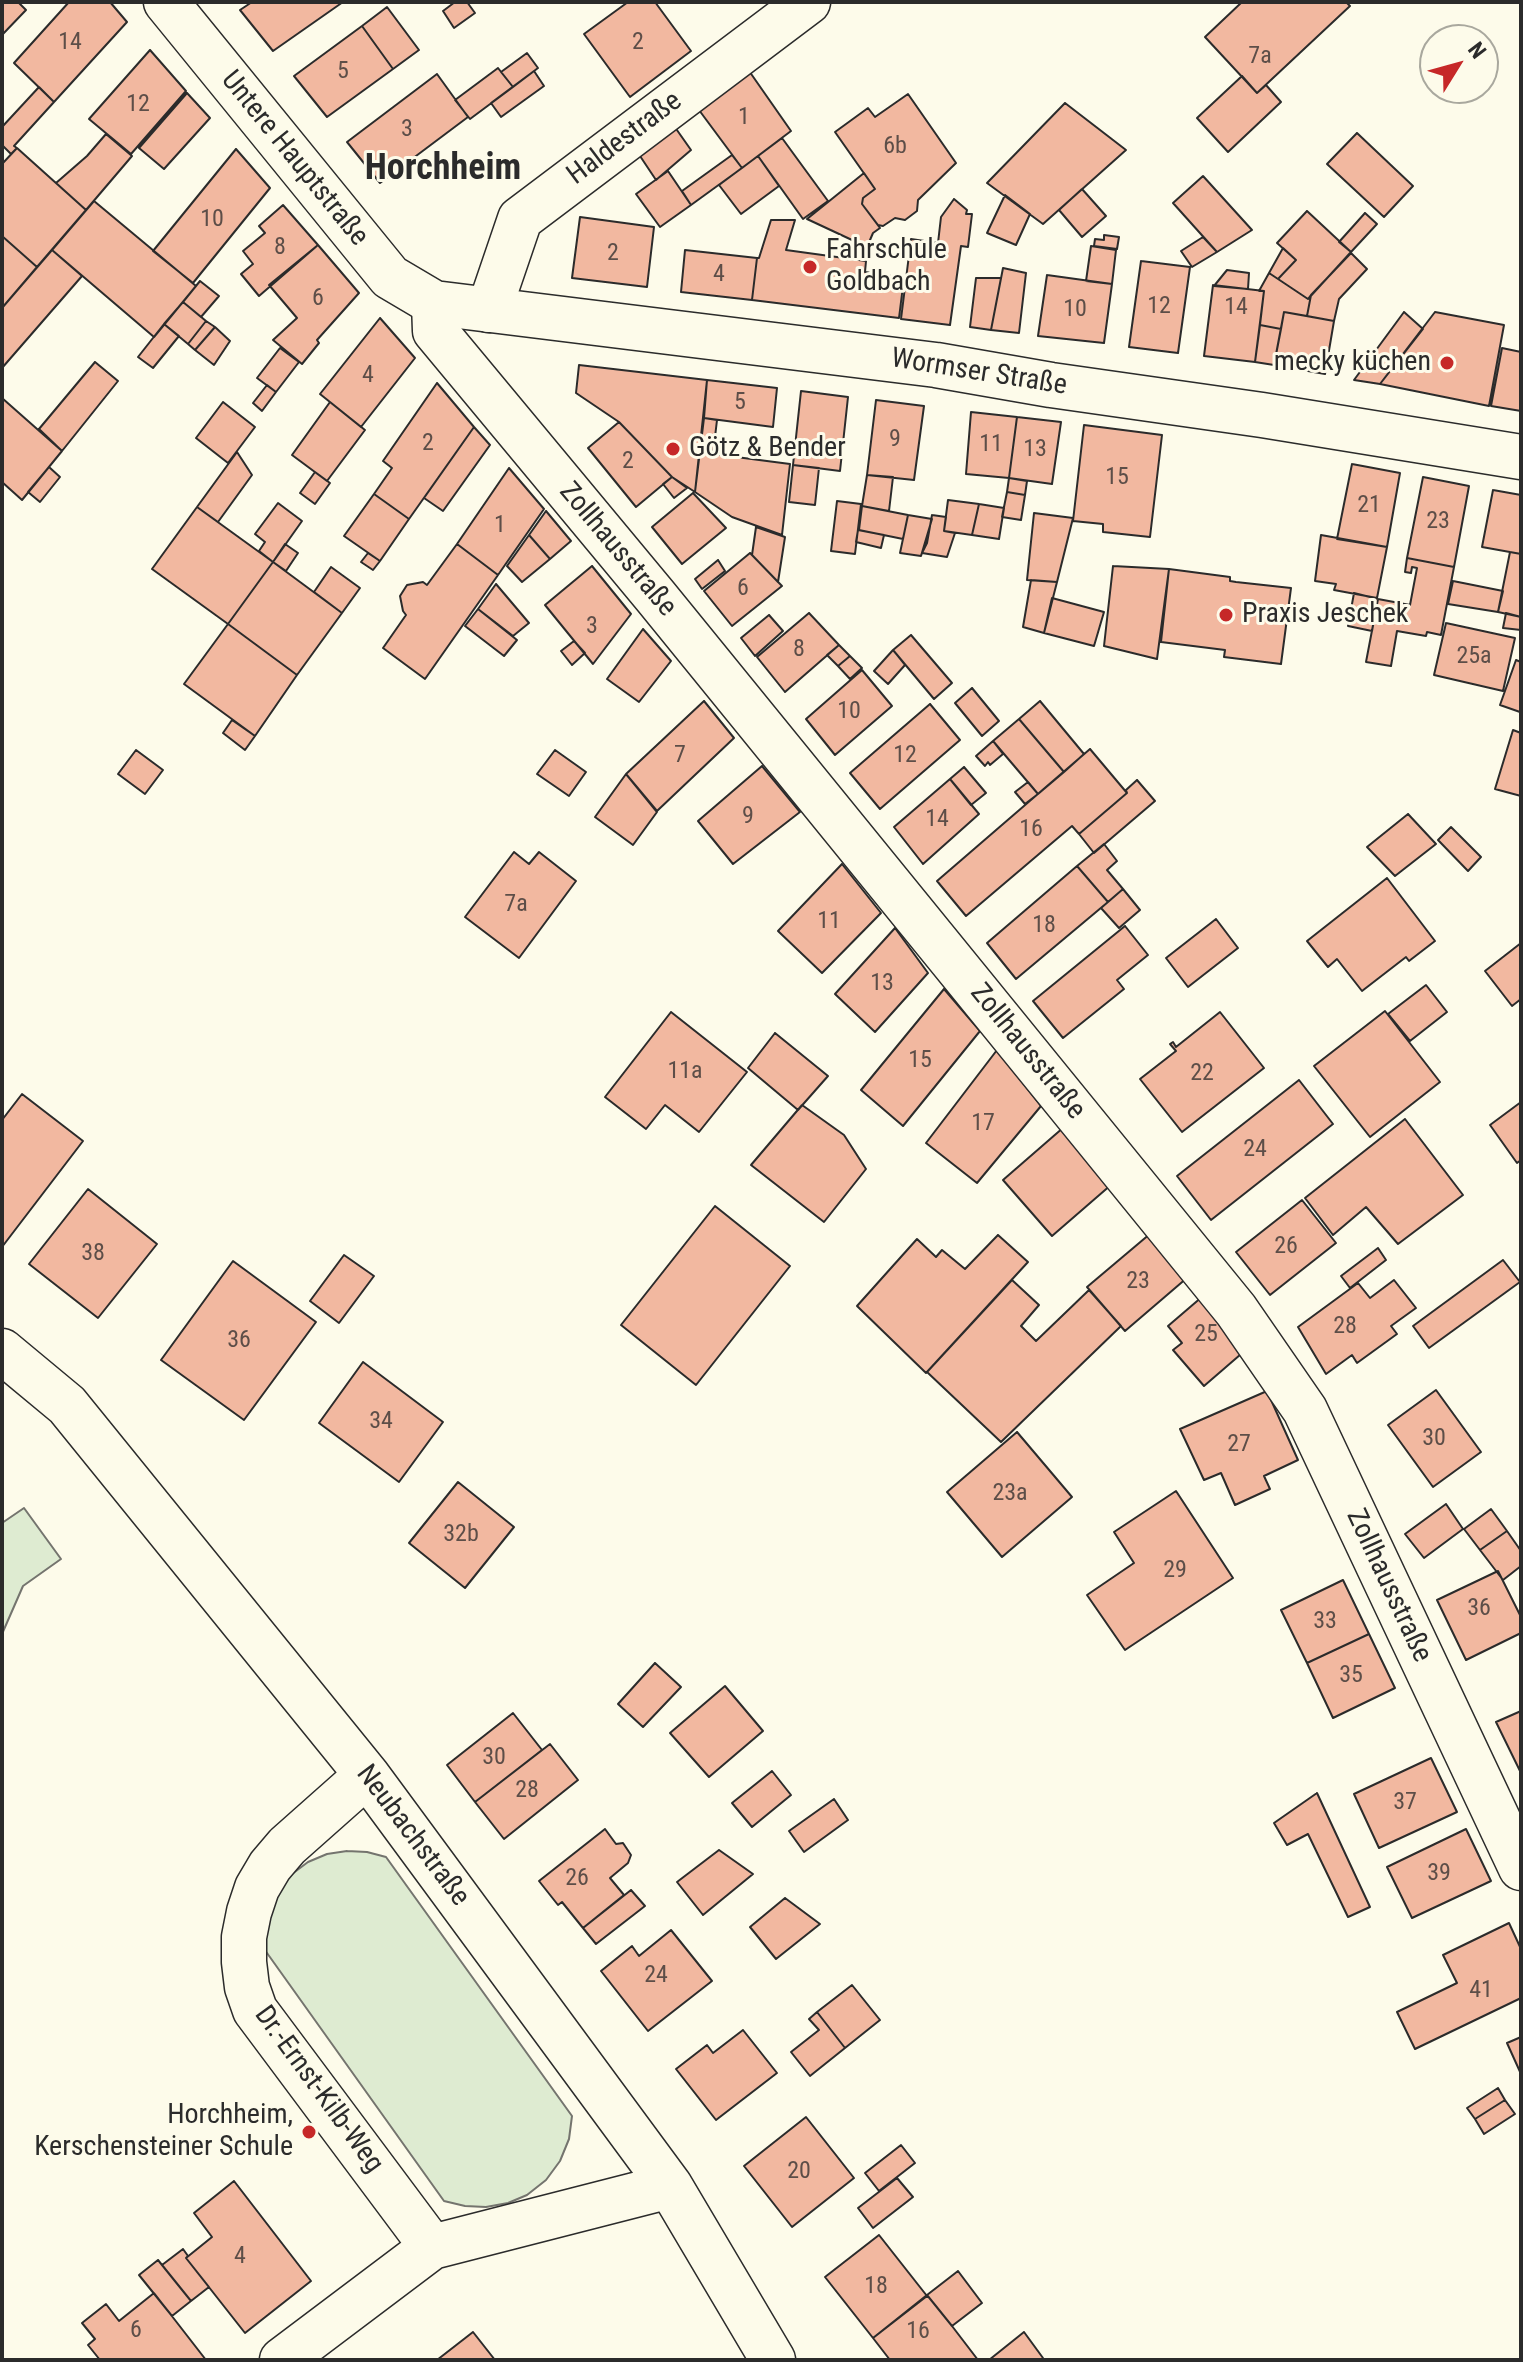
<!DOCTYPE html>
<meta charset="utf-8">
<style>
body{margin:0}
#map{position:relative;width:1523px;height:2362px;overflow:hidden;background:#fdfbea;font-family:"Roboto Condensed",sans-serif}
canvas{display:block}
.frame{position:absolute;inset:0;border:4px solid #2b2b2b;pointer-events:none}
.north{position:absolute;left:1419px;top:24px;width:80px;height:80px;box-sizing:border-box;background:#fdfbea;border:2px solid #a9a89e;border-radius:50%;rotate:53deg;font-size:22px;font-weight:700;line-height:32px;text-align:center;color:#2b2b2b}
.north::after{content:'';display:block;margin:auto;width:28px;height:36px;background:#c62828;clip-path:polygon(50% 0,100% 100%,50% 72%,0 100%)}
</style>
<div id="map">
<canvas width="1523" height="2362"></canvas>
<div class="frame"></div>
<div class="north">N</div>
</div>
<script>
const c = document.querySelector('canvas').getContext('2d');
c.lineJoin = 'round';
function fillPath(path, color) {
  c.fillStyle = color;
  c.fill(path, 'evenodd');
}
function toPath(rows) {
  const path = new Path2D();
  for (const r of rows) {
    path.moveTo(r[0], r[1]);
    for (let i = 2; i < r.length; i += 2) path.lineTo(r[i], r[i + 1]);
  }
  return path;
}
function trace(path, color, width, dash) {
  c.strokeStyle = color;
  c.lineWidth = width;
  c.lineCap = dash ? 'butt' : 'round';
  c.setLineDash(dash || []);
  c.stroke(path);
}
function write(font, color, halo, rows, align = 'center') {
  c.font = font + ' "Roboto Condensed",sans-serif';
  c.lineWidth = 6;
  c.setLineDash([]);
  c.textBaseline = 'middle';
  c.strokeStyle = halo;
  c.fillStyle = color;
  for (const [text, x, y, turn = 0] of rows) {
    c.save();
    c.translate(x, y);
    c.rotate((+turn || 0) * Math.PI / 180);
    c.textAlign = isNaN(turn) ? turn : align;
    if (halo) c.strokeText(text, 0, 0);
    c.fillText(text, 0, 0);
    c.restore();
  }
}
const green = toPath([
 [24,1508,61,1559,23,1586,2,1634,2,1523,24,1508],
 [347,1851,367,1852,386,1857,572,2116,569,2139,560,2161,546,2180,527,2195,508,2203,486,2207,465,2206,444,2201,262,1946,264,1921,288,1877,308,1862,327,1854,347,1851]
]);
fillPath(green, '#deebd1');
trace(green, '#74746e', 2);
const building = toPath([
 [2,2,18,2,26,10,2,35,2,2],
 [69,2,110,2,127,22,54,102,14,63,69,2],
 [252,2,343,2,273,51,240,10,252,2],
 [455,2,467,2,475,13,454,28,443,11,455,2],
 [628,2,655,2,691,51,630,97,584,34,628,2],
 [1242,2,1346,2,1350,6,1257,93,1205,37,1242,2],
 [387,7,419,50,393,69,362,26,387,7],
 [362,26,393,69,327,117,294,76,362,26],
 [150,50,186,91,131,154,89,119,150,50],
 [527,53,538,68,513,87,501,72,527,53],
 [498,68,513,87,470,119,455,100,498,68],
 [747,68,791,131,742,168,696,106,747,68],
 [534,71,544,86,501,117,491,103,534,71],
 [437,74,468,117,380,183,347,142,437,74],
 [1242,76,1257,93,1266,85,1281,102,1228,152,1197,118,1242,76],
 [39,87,54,102,14,146,17,148,11,154,2,145,2,127,39,87],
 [187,93,210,118,164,169,139,148,187,93],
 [908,94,956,163,918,200,917,211,905,220,895,218,883,226,878,225,862,204,863,198,875,189,835,132,868,108,875,117,908,94],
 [1065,103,1126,150,1043,224,987,183,1065,103],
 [672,123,691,150,656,180,636,150,672,123],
 [1357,133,1413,186,1384,217,1327,164,1357,133],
 [106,134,132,156,86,210,56,183,87,156,106,134],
 [782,138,828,201,803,219,758,156,782,138],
 [17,148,86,210,37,267,2,236,2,164,17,148],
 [236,149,270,188,193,283,153,251,236,149],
 [732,155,742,168,691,205,682,191,732,155],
 [758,156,779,186,741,214,719,185,758,156],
 [668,171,691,205,660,227,636,194,668,171],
 [864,173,875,189,863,198,862,204,880,228,873,233,867,247,807,219,864,173],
 [1203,176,1252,230,1217,252,1173,203,1203,176],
 [1082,189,1106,216,1082,237,1059,210,1082,189],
 [1005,195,1030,214,1016,245,987,233,1005,195],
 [954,199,967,210,966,214,972,214,968,247,961,246,950,325,901,319,911,239,938,243,941,217,954,199],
 [94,201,196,286,154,337,52,250,94,201],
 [283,205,318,245,259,296,241,274,253,264,243,251,265,233,259,226,283,205],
 [1307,211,1351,252,1308,299,1278,279,1296,260,1277,243,1307,211],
 [1365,213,1377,224,1351,252,1339,242,1365,213],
 [580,217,654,227,647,287,572,278,580,217],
 [771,220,795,220,786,250,866,261,865,272,904,278,899,318,752,300,757,258,759,258,771,220],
 [1104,235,1119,237,1117,249,1094,246,1095,239,1104,240,1104,235],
 [2,236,37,267,2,308,2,236],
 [1203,237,1217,252,1192,267,1181,251,1203,237],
 [318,245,359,293,317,340,319,343,302,364,273,340,297,318,269,285,318,245],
 [1091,246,1116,250,1112,284,1086,281,1091,246],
 [1283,248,1296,260,1278,279,1269,273,1283,248],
 [52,250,82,276,2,368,2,308,52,250],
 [685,250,757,258,752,300,681,292,685,250],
 [1351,253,1367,269,1339,299,1334,321,1307,316,1311,295,1351,253],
 [1141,261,1190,267,1178,353,1129,347,1141,261],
 [1003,268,1026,273,1019,333,991,330,1003,268],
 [1227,270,1249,273,1248,289,1214,286,1227,270],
 [1269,273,1308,299,1311,295,1307,316,1284,312,1281,329,1260,325,1264,291,1259,291,1269,273],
 [1047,275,1112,284,1104,343,1038,336,1047,275],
 [976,278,1001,278,991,330,970,327,976,278],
 [200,281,219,296,201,317,183,302,200,281],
 [1213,285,1264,291,1255,362,1204,356,1213,285],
 [183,302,206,321,188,344,164,324,183,302],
 [1284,312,1334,321,1325,374,1274,365,1284,312],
 [1404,312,1423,329,1380,384,1354,380,1404,312],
 [1435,312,1504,325,1489,406,1380,384,1435,312],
 [380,318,415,358,361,427,320,394,380,318],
 [206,321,215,327,195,350,188,344,206,321],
 [164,324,179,336,153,368,138,357,164,324],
 [1260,325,1281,329,1274,365,1255,362,1260,325],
 [215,327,230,341,214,365,195,350,215,327],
 [280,348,299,362,276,392,257,378,280,348],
 [1502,348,1521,352,1521,411,1491,406,1502,348],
 [95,362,118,381,62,451,39,429,95,362],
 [579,365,707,380,695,492,672,477,619,422,576,393,579,365],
 [707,380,777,388,773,427,704,418,707,380],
 [437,383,474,427,409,519,374,494,392,468,383,461,437,383],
 [267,385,276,392,262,411,253,403,267,385],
 [801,391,848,397,840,471,793,465,801,391],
 [2,398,62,451,22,500,2,482,2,398],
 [876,400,924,406,914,480,867,475,876,400],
 [223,402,255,427,228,463,196,438,223,402],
 [330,402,365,430,327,481,292,455,330,402],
 [971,412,1017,417,1009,478,966,474,971,412],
 [1017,417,1061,422,1052,484,1009,478,1017,417],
 [704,418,717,420,713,454,790,464,782,535,732,517,695,492,704,418],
 [619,422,672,477,636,507,588,448,619,422],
 [1084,425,1162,435,1150,537,1103,532,1103,524,1073,521,1084,425],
 [474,427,490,445,443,511,424,498,474,427],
 [237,452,252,475,218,522,197,507,237,452],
 [1352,464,1400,473,1387,547,1337,539,1352,464],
 [793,465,819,468,815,505,789,502,793,465],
 [49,467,60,477,40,502,28,492,49,467],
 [509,468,544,509,498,575,457,544,509,468],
 [315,472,330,483,315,504,300,493,315,472],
 [867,475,893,477,889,511,862,506,867,475],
 [672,477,687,488,674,498,663,484,672,477],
 [1423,477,1469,486,1454,567,1407,558,1423,477],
 [1009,478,1027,481,1025,495,1007,492,1009,478],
 [1493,490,1521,495,1521,554,1482,547,1493,490],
 [1007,492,1025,495,1021,520,1002,517,1007,492],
 [693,493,726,528,682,564,652,527,693,493],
 [374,494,409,519,380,561,344,536,374,494],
 [948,500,979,504,972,535,944,531,948,500],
 [837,501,861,504,855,554,831,551,837,501],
 [278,503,302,521,273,562,259,551,265,542,255,534,278,503],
 [979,504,1004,508,999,539,972,535,979,504],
 [862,506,908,515,903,539,859,530,862,506],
 [197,507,273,562,228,624,152,569,197,507],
 [546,511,571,541,550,559,529,535,546,511],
 [1034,513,1073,518,1057,582,1027,580,1034,513],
 [908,515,932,519,921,556,900,553,908,515],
 [932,515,946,517,944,531,955,533,947,557,922,553,927,543,932,515],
 [756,527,785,537,778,582,752,555,756,527],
 [858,530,884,535,881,548,856,542,858,530],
 [529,535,550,559,522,582,507,566,529,535],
 [1321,535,1387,547,1377,598,1334,590,1336,584,1315,581,1321,535],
 [285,544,298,553,286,571,273,562,285,544],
 [457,544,498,575,425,679,383,648,406,615,403,611,400,596,407,585,423,582,427,585,457,544],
 [1510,552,1521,554,1521,617,1498,612,1510,552],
 [368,553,380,561,373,570,361,562,368,553],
 [750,553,782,586,732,626,704,591,750,553],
 [1407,558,1454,567,1441,635,1427,632,1426,636,1397,631,1391,666,1366,662,1378,599,1410,605,1417,568,1412,567,1411,573,1405,572,1407,558],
 [718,560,725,571,702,589,695,579,718,560],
 [273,562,342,613,297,675,228,624,273,562],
 [592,566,631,614,593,664,545,605,592,566],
 [1113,566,1169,569,1157,659,1104,646,1113,566],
 [331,567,360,588,342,613,314,592,331,567],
 [1169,569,1230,577,1230,581,1236,582,1291,588,1281,664,1224,657,1225,650,1161,642,1169,569],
 [1031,580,1057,582,1044,633,1023,627,1031,580],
 [1453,581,1503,591,1498,612,1448,604,1453,581],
 [496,584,529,623,513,636,478,609,496,584],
 [1354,593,1378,599,1372,631,1348,626,1354,593],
 [1052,598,1104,612,1094,646,1044,633,1052,598],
 [478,609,517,640,504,656,465,626,478,609],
 [809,613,839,645,785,692,757,657,809,613],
 [1506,613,1521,617,1521,630,1503,628,1506,613],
 [769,615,783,631,755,656,741,638,769,615],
 [1446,623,1515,638,1503,691,1434,675,1446,623],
 [228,624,297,675,255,736,184,684,228,624],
 [643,629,671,661,639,702,607,679,643,629],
 [911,635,952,683,934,699,893,650,911,635],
 [574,641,585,653,572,665,561,651,574,641],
 [839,645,850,656,838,666,827,655,839,645],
 [893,650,905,665,888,684,874,671,893,650],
 [850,656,862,668,850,679,838,666,850,656],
 [1516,660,1521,662,1520,712,1500,705,1516,660],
 [862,670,892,706,835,755,806,719,862,670],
 [972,688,999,721,982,736,955,703,972,688],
 [704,701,734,738,657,811,626,774,704,701],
 [1040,701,1084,754,1064,772,1019,719,1040,701],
 [930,704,960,740,880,809,850,773,930,704],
 [1019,719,1064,772,1038,794,993,741,1019,719],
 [232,720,255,736,245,750,223,733,232,720],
 [1513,730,1521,733,1521,796,1495,789,1513,730],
 [993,741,1003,754,990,765,988,762,985,766,976,756,993,741],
 [1090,749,1127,793,1079,834,1072,826,966,916,937,881,1090,749],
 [136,750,163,770,145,794,118,774,136,750],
 [555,750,586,772,569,796,537,774,555,750],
 [762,766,800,812,733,864,698,821,762,766],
 [964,767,986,793,971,805,950,779,964,767],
 [626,774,657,812,633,845,595,817,626,774],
 [950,779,979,814,923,864,894,827,950,779],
 [1137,780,1155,801,1094,853,1079,834,1127,793,1126,790,1137,780],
 [1028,782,1038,794,1025,804,1015,792,1028,782],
 [1408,814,1436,844,1395,876,1367,847,1408,814],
 [1451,827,1481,857,1468,871,1438,840,1451,827],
 [1104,844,1117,861,1107,870,1123,889,1108,902,1077,866,1104,844],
 [514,852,529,864,539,852,576,881,519,958,465,917,514,852],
 [842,864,881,913,822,973,778,931,842,864],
 [1077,866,1108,902,1016,979,987,943,1077,866],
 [1387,878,1435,941,1409,961,1406,957,1362,991,1337,959,1328,967,1307,941,1387,878],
 [1123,889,1140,910,1119,928,1101,908,1123,889],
 [1216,919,1238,948,1188,987,1166,958,1216,919],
 [1125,926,1148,955,1117,980,1124,989,1063,1038,1033,1001,1125,926],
 [895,928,928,973,875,1032,835,994,895,928],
 [1521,943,1521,999,1512,1006,1485,971,1521,943],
 [1426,985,1447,1012,1410,1041,1388,1014,1426,985],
 [944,989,980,1031,903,1126,861,1090,944,989],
 [1385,1011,1440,1082,1370,1137,1314,1066,1385,1011],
 [671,1012,747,1072,699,1132,665,1105,646,1129,605,1097,671,1012],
 [1220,1012,1264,1068,1182,1132,1140,1079,1176,1051,1170,1044,1173,1042,1176,1047,1220,1012],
 [775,1033,828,1076,798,1110,748,1068,775,1033],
 [997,1050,1041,1106,977,1183,926,1143,997,1050],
 [1299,1080,1333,1124,1211,1220,1177,1176,1299,1080],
 [22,1094,83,1141,2,1247,2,1120,22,1094],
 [1521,1102,1521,1160,1517,1163,1490,1125,1521,1102],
 [802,1105,844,1135,866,1169,824,1222,751,1165,802,1105],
 [1405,1119,1463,1195,1398,1244,1366,1207,1333,1235,1305,1198,1405,1119],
 [1064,1127,1112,1184,1052,1236,1003,1180,1064,1127],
 [88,1189,157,1244,98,1318,29,1264,88,1189],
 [1302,1200,1336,1243,1270,1295,1236,1252,1302,1200],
 [715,1206,790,1266,696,1385,621,1325,715,1206],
 [1151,1233,1188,1277,1125,1331,1087,1287,1151,1233],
 [998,1235,1028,1262,926,1373,857,1306,917,1239,936,1257,942,1250,965,1269,998,1235],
 [1378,1248,1386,1260,1350,1288,1341,1276,1378,1248],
 [344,1255,374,1276,339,1323,310,1301,344,1255],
 [1503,1260,1520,1282,1429,1348,1413,1326,1503,1260],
 [233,1261,316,1322,244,1420,161,1360,233,1261],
 [1012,1280,1039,1305,1021,1326,1036,1341,1089,1290,1121,1326,1001,1442,927,1372,1012,1280],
 [1394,1280,1416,1308,1391,1326,1397,1334,1357,1363,1352,1355,1326,1374,1298,1327,1358,1283,1370,1298,1394,1280],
 [1203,1296,1248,1348,1204,1386,1173,1350,1182,1343,1168,1326,1203,1296],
 [363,1362,443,1422,399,1482,319,1423,363,1362],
 [1436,1390,1481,1452,1433,1487,1388,1425,1436,1390],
 [1267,1391,1298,1460,1264,1476,1270,1489,1235,1505,1221,1473,1204,1480,1180,1429,1267,1391],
 [1017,1432,1072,1497,1002,1557,947,1492,1017,1432],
 [458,1482,514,1527,465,1588,409,1543,458,1482],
 [1176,1491,1233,1578,1125,1650,1087,1595,1134,1563,1114,1532,1176,1491],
 [1446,1504,1463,1529,1424,1558,1405,1534,1446,1504],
 [1491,1509,1507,1531,1480,1550,1464,1529,1491,1509],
 [1507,1531,1521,1551,1521,1566,1503,1580,1480,1550,1507,1531],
 [1498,1571,1521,1617,1521,1633,1466,1660,1437,1600,1498,1571],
 [1343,1580,1369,1634,1307,1663,1281,1610,1343,1580],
 [1369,1634,1395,1688,1333,1718,1307,1663,1369,1634],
 [655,1663,681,1687,643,1727,618,1704,655,1663],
 [725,1686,763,1731,709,1777,670,1733,725,1686],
 [1521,1711,1521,1770,1520,1771,1496,1722,1521,1711],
 [513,1713,542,1750,475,1802,447,1765,513,1713],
 [550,1744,578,1780,504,1839,475,1802,550,1744],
 [1431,1758,1457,1812,1379,1848,1354,1794,1431,1758],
 [772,1771,791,1795,752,1827,732,1803,772,1771],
 [1317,1793,1370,1907,1348,1917,1308,1834,1287,1845,1274,1823,1317,1793],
 [834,1799,848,1820,804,1852,789,1831,834,1799],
 [605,1829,616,1844,623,1843,631,1855,628,1863,610,1878,624,1895,583,1928,562,1902,558,1905,539,1881,605,1829],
 [1466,1829,1491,1881,1412,1918,1387,1867,1466,1829],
 [719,1850,753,1874,703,1915,677,1882,719,1850],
 [631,1890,645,1906,596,1944,583,1928,631,1890],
 [785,1898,820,1924,776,1959,750,1927,785,1898],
 [1509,1923,1521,1949,1521,1998,1415,2049,1397,2012,1457,1983,1443,1955,1509,1923],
 [671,1930,712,1981,648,2031,601,1971,632,1946,639,1956,671,1930],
 [852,1985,880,2020,845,2048,817,2012,852,1985],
 [817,2012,845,2048,810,2076,791,2052,819,2030,809,2019,817,2012],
 [743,2030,777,2073,716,2120,676,2069,707,2045,713,2053,743,2030],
 [1521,2037,1521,2074,1507,2043,1521,2037],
 [1498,2088,1505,2100,1475,2119,1467,2108,1498,2088],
 [1505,2100,1515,2114,1484,2134,1475,2119,1505,2100],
 [806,2117,854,2178,792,2227,744,2166,806,2117],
 [901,2145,915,2163,879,2191,865,2173,901,2145],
 [897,2178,913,2197,873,2228,858,2208,897,2178],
 [234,2181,311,2281,245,2333,186,2258,212,2237,194,2213,234,2181],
 [879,2235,927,2296,873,2338,825,2277,879,2235],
 [183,2249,188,2256,186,2258,209,2287,191,2301,162,2265,183,2249],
 [158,2260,191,2301,172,2316,139,2275,158,2260],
 [958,2271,982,2303,952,2326,927,2295,958,2271],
 [154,2293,206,2360,100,2360,88,2345,95,2339,82,2323,106,2304,119,2321,154,2293],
 [927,2295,952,2326,978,2360,890,2360,873,2338,927,2295],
 [473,2332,495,2360,437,2360,473,2332],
 [1024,2332,1043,2358,1041,2360,989,2360,1024,2332]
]);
fillPath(building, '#f2b8a0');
trace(building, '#2b2b2b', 2);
const minor = toPath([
 [434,303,435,331,656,597,1236,1310,1305,1410,1521,1868],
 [489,310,520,219,808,2],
 [2,1351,67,1405,367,1775,670,2186,773,2360],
 [367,1775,287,1846,270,1866,257,1888,249,1912,244,1937,244,1962,247,1987,255,2010,432,2247],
 [282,2360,432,2247,670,2186]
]);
const major = toPath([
 [166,2,390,277,434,303,936,365,1051,385,1262,415,1521,457]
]);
trace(minor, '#2b2b2b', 47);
trace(major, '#2b2b2b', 47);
trace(minor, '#fdfbea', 44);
trace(major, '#fdfbea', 44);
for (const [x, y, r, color] of [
 [810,267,8,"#c62828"],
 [1447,363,8,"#c62828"],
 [673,449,8,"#c62828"],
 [1226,615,8,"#c62828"],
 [309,2132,8,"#c62828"]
]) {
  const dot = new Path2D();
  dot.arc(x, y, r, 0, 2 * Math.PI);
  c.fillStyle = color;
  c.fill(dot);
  trace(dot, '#fdfbea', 3);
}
write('24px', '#5d4e48', null, [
 ["14",70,43],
 ["2",638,43],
 ["7a",1260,57],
 ["5",343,72],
 ["12",138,105],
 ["1",744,118],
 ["3",407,130],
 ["6b",895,147],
 ["10",212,220],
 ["8",280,248],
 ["2",613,254],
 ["4",719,275],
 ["6",318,299],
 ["12",1159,307],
 ["14",1236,308],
 ["10",1075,310],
 ["4",368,376],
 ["5",740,403],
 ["9",895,440],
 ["2",428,444],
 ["11",991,445],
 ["13",1035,450],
 ["2",628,462],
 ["15",1117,478],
 ["21",1369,506],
 ["23",1438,522],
 ["1",500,526],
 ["6",743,589],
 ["3",592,627],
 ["8",799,650],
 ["25a",1474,657],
 ["10",849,712],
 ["7",680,756],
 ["12",905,756],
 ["9",748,817],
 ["14",937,820],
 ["16",1031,830],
 ["7a",516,905],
 ["11",829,922],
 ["18",1044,926],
 ["13",882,984],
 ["15",920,1061],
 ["11a",685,1072],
 ["22",1202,1074],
 ["17",983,1124],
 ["24",1255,1150],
 ["26",1286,1247],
 ["38",93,1254],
 ["23",1138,1282],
 ["28",1345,1327],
 ["25",1206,1335],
 ["36",239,1341],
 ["34",381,1422],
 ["30",1434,1439],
 ["27",1239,1445],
 ["23a",1010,1494],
 ["32b",461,1535],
 ["29",1175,1571],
 ["36",1479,1609],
 ["33",1325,1622],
 ["35",1351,1676],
 ["30",494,1758],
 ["28",527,1791],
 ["37",1405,1803],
 ["39",1439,1874],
 ["26",577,1879],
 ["24",656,1976],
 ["41",1481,1991],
 ["20",799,2172],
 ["4",240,2257],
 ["18",876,2287],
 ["6",136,2331],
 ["16",918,2332]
]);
write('28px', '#2b2b2b', '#fdfbea', [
 ["Haldestraße",625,139,-37],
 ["Untere Hauptstraße",294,159,51],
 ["Wormser Straße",979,373,9],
 ["Zollhausstraße",617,550,50],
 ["Zollhausstraße",1027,1052,51],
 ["Zollhausstraße",1388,1586,65],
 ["Neubachstraße",412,1836,53],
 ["Dr.-Ernst-Kilb-Weg",318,2090,54]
]);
write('28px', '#2b2b2b', '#fdfbea', [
 ["Fahrschule",826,251],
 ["Goldbach",826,283],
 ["mecky küchen",1431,363,"right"],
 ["Götz & Bender",689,449],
 ["Praxis Jeschek",1242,615],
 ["Horchheim,",293,2116,"right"],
 ["Kerschensteiner Schule",293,2148,"right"]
], 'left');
write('bold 36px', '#2b2b2b', '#fdfbea', [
 ["Horchheim",443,170]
]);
</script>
